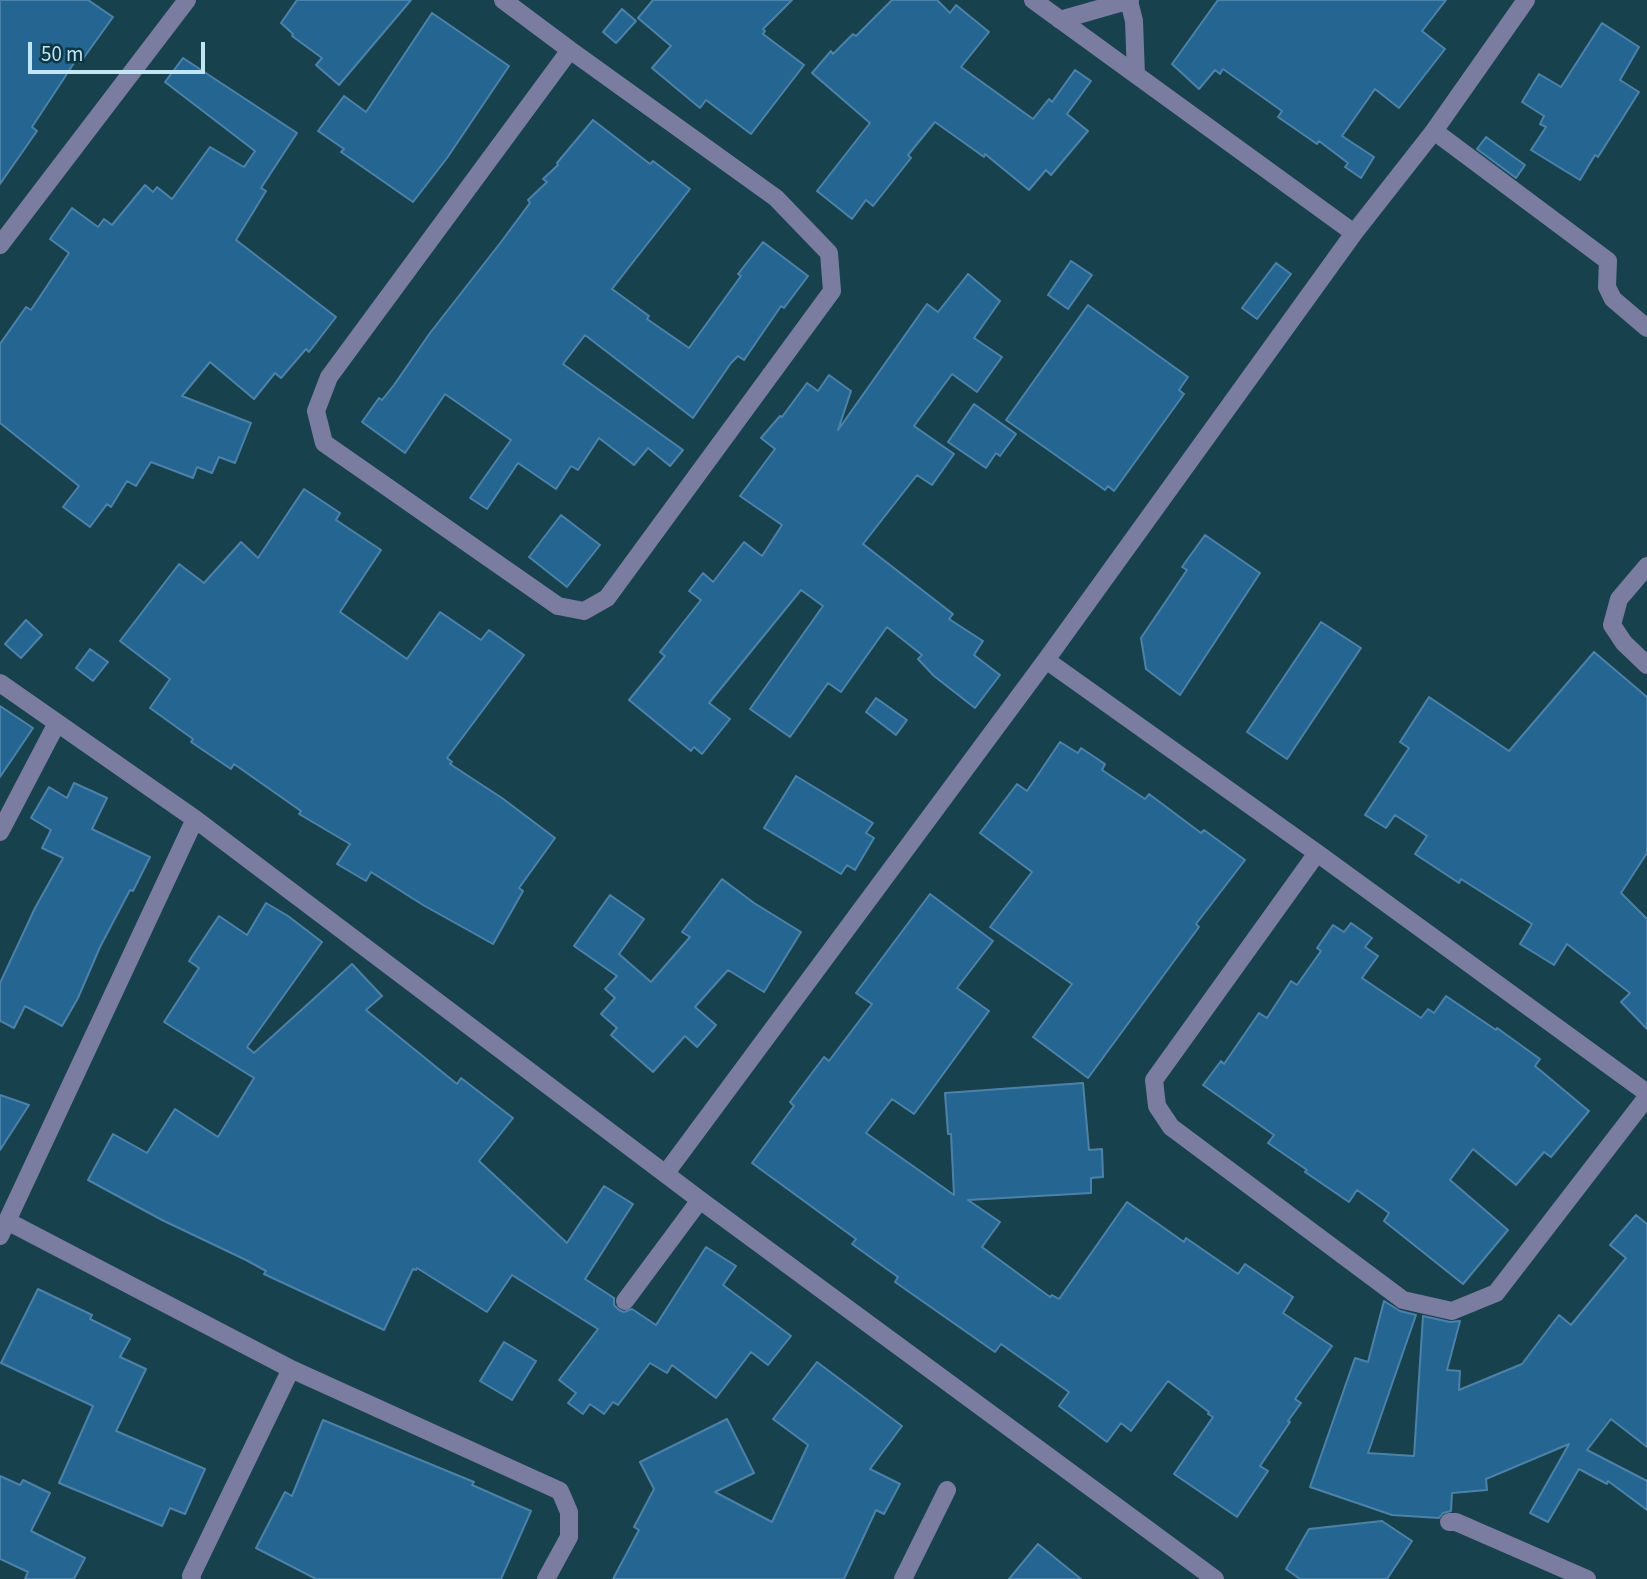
<!DOCTYPE html>
<style>
body{margin:0}
#map{position:relative;width:1647px;height:1579px;overflow:hidden;background:#18414e;font-family:"Source Sans 3",sans-serif}
canvas{display:block}
.scale{position:absolute;left:28px;top:42px;width:177px;height:32px;box-sizing:border-box;border:4px solid #c1e5f2;border-top:0;padding-left:9px;font-size:21px;line-height:24px;white-space:nowrap;color:#c1e5f2;-webkit-text-stroke:5px #0c3643;paint-order:stroke}
</style>
<div id="map">
<canvas width="1647" height="1579"></canvas>
<div class="scale">50 m</div>
</div>
<script>
const c = document.querySelector('canvas').getContext('2d');
c.lineJoin = 'round';
function fillPath(path, color) {
  c.fillStyle = color;
  c.fill(path, 'evenodd');
}
function toPath(rows) {
  const path = new Path2D();
  for (const r of rows) {
    path.moveTo(r[0], r[1]);
    for (let i = 2; i < r.length; i += 2) path.lineTo(r[i], r[i + 1]);
  }
  return path;
}
function trace(path, color, width, dash) {
  c.strokeStyle = color;
  c.lineWidth = width;
  c.lineCap = dash ? 'butt' : 'round';
  c.setLineDash(dash || []);
  c.stroke(path);
}
const building = toPath([
 [0,0,88,0,113,17,80,63,76,60,32,127,37,131,0,184,0,0],
 [297,0,411,0,339,85,316,65,322,58,292,36,293,34,281,23,297,0],
 [653,0,792,0,763,29,765,31,763,34,804,65,751,134,706,100,700,108,652,68,671,46,638,18,653,0],
 [892,0,937,0,950,13,956,5,989,32,961,67,1033,119,1049,99,1052,102,1075,70,1091,81,1067,114,1088,131,1051,175,1046,170,1029,190,985,154,984,157,935,122,908,155,911,158,873,206,866,200,852,219,817,191,870,123,812,73,831,51,833,54,853,34,856,36,892,0],
 [1218,0,1446,0,1422,31,1445,49,1399,108,1375,89,1342,136,1374,157,1361,178,1345,167,1348,163,1319,141,1317,144,1278,117,1282,111,1223,69,1220,74,1215,70,1199,89,1172,64,1218,0],
 [622,9,636,21,616,43,603,32,622,9],
 [432,13,509,66,447,158,413,202,341,152,344,149,318,131,344,96,366,112,432,13],
 [1602,23,1639,47,1620,80,1639,92,1598,157,1595,155,1580,180,1531,150,1546,127,1540,124,1544,116,1522,102,1539,74,1561,87,1602,23],
 [183,58,297,133,261,188,266,191,236,240,336,317,309,352,306,349,281,378,275,373,254,399,210,362,182,396,251,423,235,463,219,457,212,473,197,467,193,478,151,462,136,486,127,481,111,507,107,504,90,527,63,507,79,486,0,423,0,344,26,307,31,310,69,253,50,239,72,208,98,227,104,219,112,225,145,185,153,192,157,187,172,199,210,147,244,167,255,151,165,82,183,58],
 [593,120,650,164,653,161,690,189,612,289,649,316,647,319,689,348,741,276,738,274,763,242,808,276,784,308,781,306,744,360,738,356,731,363,693,418,585,335,563,364,683,450,670,466,648,448,634,465,599,438,578,470,571,466,556,489,518,463,487,509,470,498,511,440,445,394,405,453,362,422,379,398,382,400,394,385,430,333,501,242,530,203,528,200,547,182,543,179,558,165,557,163,593,120],
 [1486,137,1525,165,1516,178,1477,149,1486,137],
 [1071,261,1092,275,1068,309,1048,295,1071,261],
 [1276,263,1291,274,1257,319,1242,308,1276,263],
 [968,274,1000,301,974,338,1002,357,977,392,952,374,914,426,954,454,932,485,917,475,863,544,953,614,949,619,983,641,974,655,1000,675,975,708,934,676,918,659,922,655,887,627,841,692,828,683,790,737,750,709,823,606,801,590,709,703,730,719,702,754,694,747,691,751,629,700,665,656,660,652,701,600,689,591,703,573,713,582,744,542,762,556,782,525,740,496,775,449,761,438,780,416,782,417,807,383,818,391,829,375,851,391,838,430,927,304,938,312,968,274],
 [1088,305,1188,377,1179,390,1184,394,1114,491,1108,486,1105,490,1006,420,1088,305],
 [974,404,1016,434,1000,456,996,453,986,468,948,442,974,404],
 [304,489,340,513,336,520,381,550,340,612,407,659,440,612,481,640,489,630,524,655,447,758,452,762,450,764,502,798,555,838,519,888,523,891,493,944,423,905,371,872,366,881,337,864,350,844,299,814,301,811,234,764,231,769,191,742,193,739,150,708,170,679,120,641,179,564,204,583,241,542,258,558,304,489],
 [561,515,600,545,567,587,529,557,561,515],
 [1205,535,1260,573,1180,695,1146,669,1141,638,1187,570,1182,567,1205,535],
 [26,620,42,635,21,658,5,644,26,620],
 [1321,622,1361,648,1287,759,1247,732,1321,622],
 [90,649,108,662,93,681,76,668,90,649],
 [1594,652,1647,697,1647,853,1621,893,1647,919,1647,1029,1621,1002,1630,993,1567,944,1554,965,1520,944,1532,924,1461,879,1459,883,1415,854,1427,836,1395,815,1386,828,1365,815,1409,748,1400,742,1429,697,1509,751,1594,652],
 [876,698,907,720,896,735,866,712,876,698],
 [0,706,33,728,0,777,0,706],
 [1060,742,1078,753,1081,748,1105,764,1102,770,1145,799,1149,794,1201,833,1204,830,1245,860,1196,924,1199,927,1088,1078,1033,1037,1072,984,990,927,1032,872,980,833,1017,784,1027,791,1060,742],
 [796,776,873,823,866,833,874,838,855,870,847,865,841,874,764,828,796,776],
 [74,783,107,798,92,829,150,857,133,891,130,890,100,947,78,998,62,1026,25,1006,14,1028,0,1021,0,983,35,908,63,858,42,848,51,830,31,818,49,787,67,798,74,783],
 [722,879,754,903,801,932,764,992,728,970,695,1007,716,1025,697,1047,685,1036,653,1072,611,1035,617,1028,601,1014,615,998,605,989,617,976,574,946,610,895,644,919,619,954,651,982,690,937,682,932,722,879],
 [930,894,993,941,957,988,989,1011,914,1114,892,1099,866,1133,954,1195,951,1134,948,1134,945,1093,1083,1083,1089,1150,1102,1149,1103,1177,1091,1178,1091,1193,968,1200,1000,1222,982,1247,1050,1297,1052,1295,1059,1299,1127,1202,1184,1242,1186,1238,1238,1274,1245,1264,1293,1297,1283,1313,1332,1346,1295,1399,1301,1403,1288,1421,1290,1422,1260,1466,1268,1471,1237,1517,1174,1474,1213,1417,1208,1414,1209,1412,1168,1381,1131,1431,1121,1423,1107,1442,1059,1406,1069,1392,1001,1344,995,1352,895,1282,898,1277,852,1244,856,1239,752,1163,794,1106,790,1102,824,1057,829,1061,872,1004,856,993,930,894],
 [266,903,288,916,322,942,247,1047,254,1053,352,964,382,996,366,1010,457,1084,461,1078,513,1118,479,1161,567,1243,604,1186,633,1204,585,1279,614,1298,614,1305,619,1310,624,1312,632,1309,656,1325,706,1247,736,1266,723,1285,791,1336,768,1365,751,1352,716,1398,672,1365,667,1373,650,1363,618,1405,613,1402,604,1414,590,1404,583,1414,568,1403,576,1393,559,1380,598,1329,512,1275,487,1312,417,1268,416,1270,413,1269,384,1330,264,1274,266,1271,246,1260,162,1220,88,1180,113,1134,147,1153,175,1109,218,1137,254,1078,164,1022,199,968,189,961,219,916,247,935,266,903],
 [1351,923,1372,938,1365,947,1378,956,1362,978,1421,1018,1428,1009,1434,1013,1446,996,1496,1030,1497,1028,1540,1059,1535,1066,1589,1111,1551,1157,1544,1152,1516,1185,1473,1149,1450,1180,1508,1230,1463,1284,1384,1221,1389,1213,1357,1190,1349,1202,1305,1172,1307,1170,1268,1143,1274,1135,1203,1085,1221,1061,1224,1064,1259,1013,1267,1018,1291,981,1297,985,1321,951,1317,948,1333,925,1344,932,1351,923],
 [0,1095,29,1105,0,1150,0,1095],
 [1636,1215,1647,1224,1647,1447,1611,1419,1587,1450,1647,1481,1647,1510,1608,1481,1607,1484,1579,1469,1548,1522,1530,1513,1569,1444,1486,1479,1487,1490,1452,1493,1451,1511,1443,1513,1439,1518,1392,1515,1310,1487,1355,1358,1368,1362,1384,1301,1400,1311,1416,1315,1368,1453,1414,1456,1423,1316,1450,1322,1460,1321,1447,1370,1460,1371,1459,1390,1522,1364,1559,1315,1571,1325,1626,1258,1610,1245,1636,1215],
 [38,1289,92,1315,90,1319,130,1339,120,1357,146,1369,116,1431,205,1469,185,1514,170,1508,162,1526,59,1483,93,1406,1,1363,38,1289],
 [504,1342,536,1361,512,1400,480,1381,504,1342],
 [817,1362,902,1426,870,1469,900,1484,884,1514,876,1510,844,1579,613,1579,639,1530,634,1527,654,1489,640,1462,727,1419,754,1473,715,1492,772,1522,808,1445,773,1419,817,1362],
 [323,1420,474,1482,472,1485,531,1511,501,1579,316,1579,256,1548,285,1492,292,1496,323,1420],
 [0,1476,20,1485,23,1480,50,1493,31,1531,85,1558,74,1579,25,1579,28,1572,0,1559,0,1476],
 [1382,1521,1412,1541,1387,1579,1300,1579,1286,1569,1309,1529,1382,1521],
 [1038,1544,1081,1579,1009,1579,1038,1544]
]);
fillPath(building, '#246691');
trace(building, '#4c82a9', 2);
trace(toPath([
 [503,0,570,50],
 [1033,0,1354,233],
 [1129,1,1134,21,1136,75],
 [1060,20,1130,0],
 [570,50,776,198,829,253,832,291,607,598,584,611,558,606,324,443,316,411,329,377,570,50],
 [1434,131,1608,261,1607,287,1613,299,1647,328],
 [0,245,187,0],
 [1647,566,1619,599,1612,625,1624,643,1647,665],
 [1046,660,1317,853,1647,1093],
 [0,683,195,819,700,1200,1215,1579],
 [0,832,57,723],
 [1317,853,1154,1080,1157,1106,1171,1127,1403,1300,1452,1311,1496,1293,1647,1097],
 [666,1173,1046,660,1354,233,1434,131,1526,0],
 [7,1221,291,1369,560,1491,569,1512,569,1537,546,1579],
 [0,1236,195,819],
 [625,1301,700,1200],
 [1449,1522,1456,1522,1587,1579],
 [192,1579,191,1576,291,1369],
 [903,1579,947,1490]
]), '#7b7da0', 18);
</script>
